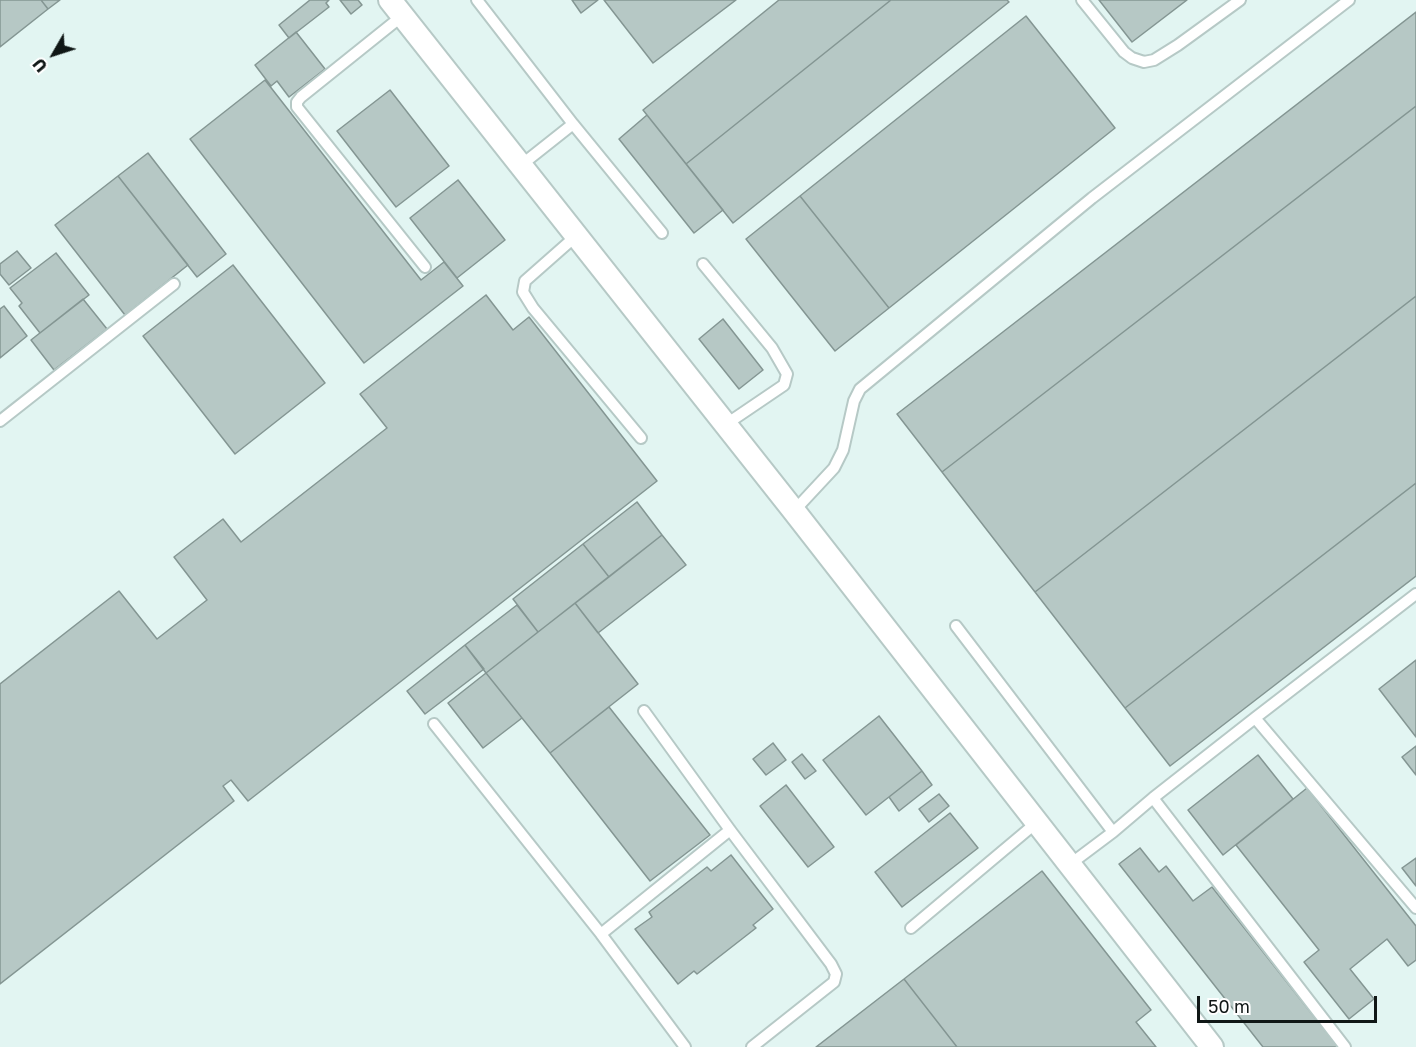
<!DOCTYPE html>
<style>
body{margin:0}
#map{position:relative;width:1416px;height:1047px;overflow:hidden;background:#e2f5f2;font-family:"Golos Text",sans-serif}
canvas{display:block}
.north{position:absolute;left:24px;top:24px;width:60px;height:60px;-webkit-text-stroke:4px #fff;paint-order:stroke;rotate:231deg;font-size:16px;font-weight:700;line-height:24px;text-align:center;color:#101716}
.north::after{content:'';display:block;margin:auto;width:21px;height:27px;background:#101716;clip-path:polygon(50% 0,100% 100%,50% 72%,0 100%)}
.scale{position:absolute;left:1197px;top:996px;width:180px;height:27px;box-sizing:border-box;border:3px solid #101716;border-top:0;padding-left:8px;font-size:18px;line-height:21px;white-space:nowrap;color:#101716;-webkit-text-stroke:4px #fff;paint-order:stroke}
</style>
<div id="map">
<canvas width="1416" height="1047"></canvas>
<div class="north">U</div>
<div class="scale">50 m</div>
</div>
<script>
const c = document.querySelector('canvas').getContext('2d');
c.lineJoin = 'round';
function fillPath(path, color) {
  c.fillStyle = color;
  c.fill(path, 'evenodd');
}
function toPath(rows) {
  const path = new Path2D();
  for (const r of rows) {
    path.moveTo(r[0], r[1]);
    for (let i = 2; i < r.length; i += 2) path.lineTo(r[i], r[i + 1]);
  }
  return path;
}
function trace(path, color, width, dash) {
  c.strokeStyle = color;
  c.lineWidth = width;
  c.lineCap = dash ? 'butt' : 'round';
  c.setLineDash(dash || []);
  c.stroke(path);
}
const building = toPath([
 [0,0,41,0,48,9,0,47,0,0],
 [41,0,60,0,48,9,41,0],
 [310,0,329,0,326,3,329,7,289,38,279,25,310,0],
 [340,0,358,0,362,5,351,14,340,0],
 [572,0,598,0,581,13,572,0],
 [604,0,736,0,653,63,604,0],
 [779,0,891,0,686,164,643,110,779,0],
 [891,0,1007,0,1009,2,733,223,686,164,891,0],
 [1099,0,1187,0,1132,42,1099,0],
 [1416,12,1416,106,942,472,897,414,1416,12],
 [1026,16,1115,128,889,308,800,196,1026,16],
 [296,32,325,69,289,97,277,81,271,86,255,65,296,32],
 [265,80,421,280,444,262,463,286,364,363,190,139,265,80],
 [390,90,449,166,396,207,337,131,390,90],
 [1416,106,1416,296,1035,592,942,472,1416,106],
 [647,115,723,210,694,233,619,139,647,115],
 [148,153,226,254,197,277,118,176,148,153],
 [118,176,188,265,125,315,55,225,118,176],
 [458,180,505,240,457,278,410,218,458,180],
 [800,196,889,308,835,351,746,239,800,196],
 [17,251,31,268,9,285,0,274,0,264,17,251],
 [56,253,89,295,40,333,19,306,22,303,10,288,56,253],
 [233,265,325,383,235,454,143,336,233,265],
 [486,295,513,330,529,317,657,481,248,801,231,780,223,786,234,801,0,984,0,684,119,591,157,639,207,600,174,557,223,519,241,542,387,428,360,394,486,295],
 [1416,296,1416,483,1125,708,1035,592,1416,296],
 [83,299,107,329,54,370,31,340,83,299],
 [4,306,27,336,0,358,0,309,4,306],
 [723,319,763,370,739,389,699,339,723,319],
 [1416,483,1416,576,1170,766,1125,708,1416,483],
 [637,502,662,535,609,577,583,544,637,502],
 [662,535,686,565,598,633,575,603,662,535],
 [583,544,609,577,538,632,513,599,583,544],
 [575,603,638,684,550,753,486,673,575,603],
 [517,605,538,632,486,673,465,645,517,605],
 [465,645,484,669,425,714,407,691,465,645],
 [1416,660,1416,737,1379,689,1416,660],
 [486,673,522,718,483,748,448,703,486,673],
 [609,707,710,835,650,881,550,753,609,707],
 [879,716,922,771,866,815,823,760,879,716],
 [773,743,786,760,766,775,753,759,773,743],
 [1416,746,1416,775,1402,757,1416,746],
 [802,754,816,771,805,779,792,762,802,754],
 [1258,755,1293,799,1223,855,1188,810,1258,755],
 [922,771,932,785,899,811,889,797,922,771],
 [786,785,834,847,808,867,760,806,786,785],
 [1307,788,1416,926,1416,960,1408,966,1387,939,1350,969,1374,999,1349,1019,1304,962,1319,950,1236,845,1307,788],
 [939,794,949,806,929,822,919,809,939,794],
 [950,813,978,848,902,907,875,872,950,813],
 [1140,848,1159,872,1166,866,1193,901,1212,887,1338,1047,1263,1047,1119,864,1140,848],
 [731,855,773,909,753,925,756,928,697,974,694,971,678,984,635,929,652,917,649,912,707,867,711,871,731,855],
 [1416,858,1416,886,1402,868,1416,858],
 [1042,871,1151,1010,1136,1022,1156,1047,957,1047,904,979,1042,871],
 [904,979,957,1047,816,1047,904,979]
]);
fillPath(building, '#b6c8c5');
trace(building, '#849693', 1.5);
const service = toPath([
 [477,0,573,124,662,233],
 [1082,0,1124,52,1132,58,1144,62,1154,60,1178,45,1240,0],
 [402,16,301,97,297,102,297,107,425,267],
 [520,166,573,124],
 [576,236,525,281,523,292,533,308,641,438],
 [703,264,772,348,787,374,784,385,725,425],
 [0,421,174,284],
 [794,511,834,468,843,450,854,401,860,389,1092,198,1349,0],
 [956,626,1113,832],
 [644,711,730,830,831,964,836,974,834,982,752,1047],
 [1255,718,1416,908],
 [434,724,601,934,685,1047],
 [1153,798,1345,1047],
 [1069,865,1113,832,1153,798,1255,718,1416,594],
 [911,928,1036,823],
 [601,934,730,830]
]);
const minor = toPath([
 [390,0,794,511,1212,1047]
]);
trace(service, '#b6c9c6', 14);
trace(minor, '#b6c9c6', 26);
trace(service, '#fff', 10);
trace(minor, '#fff', 22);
</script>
